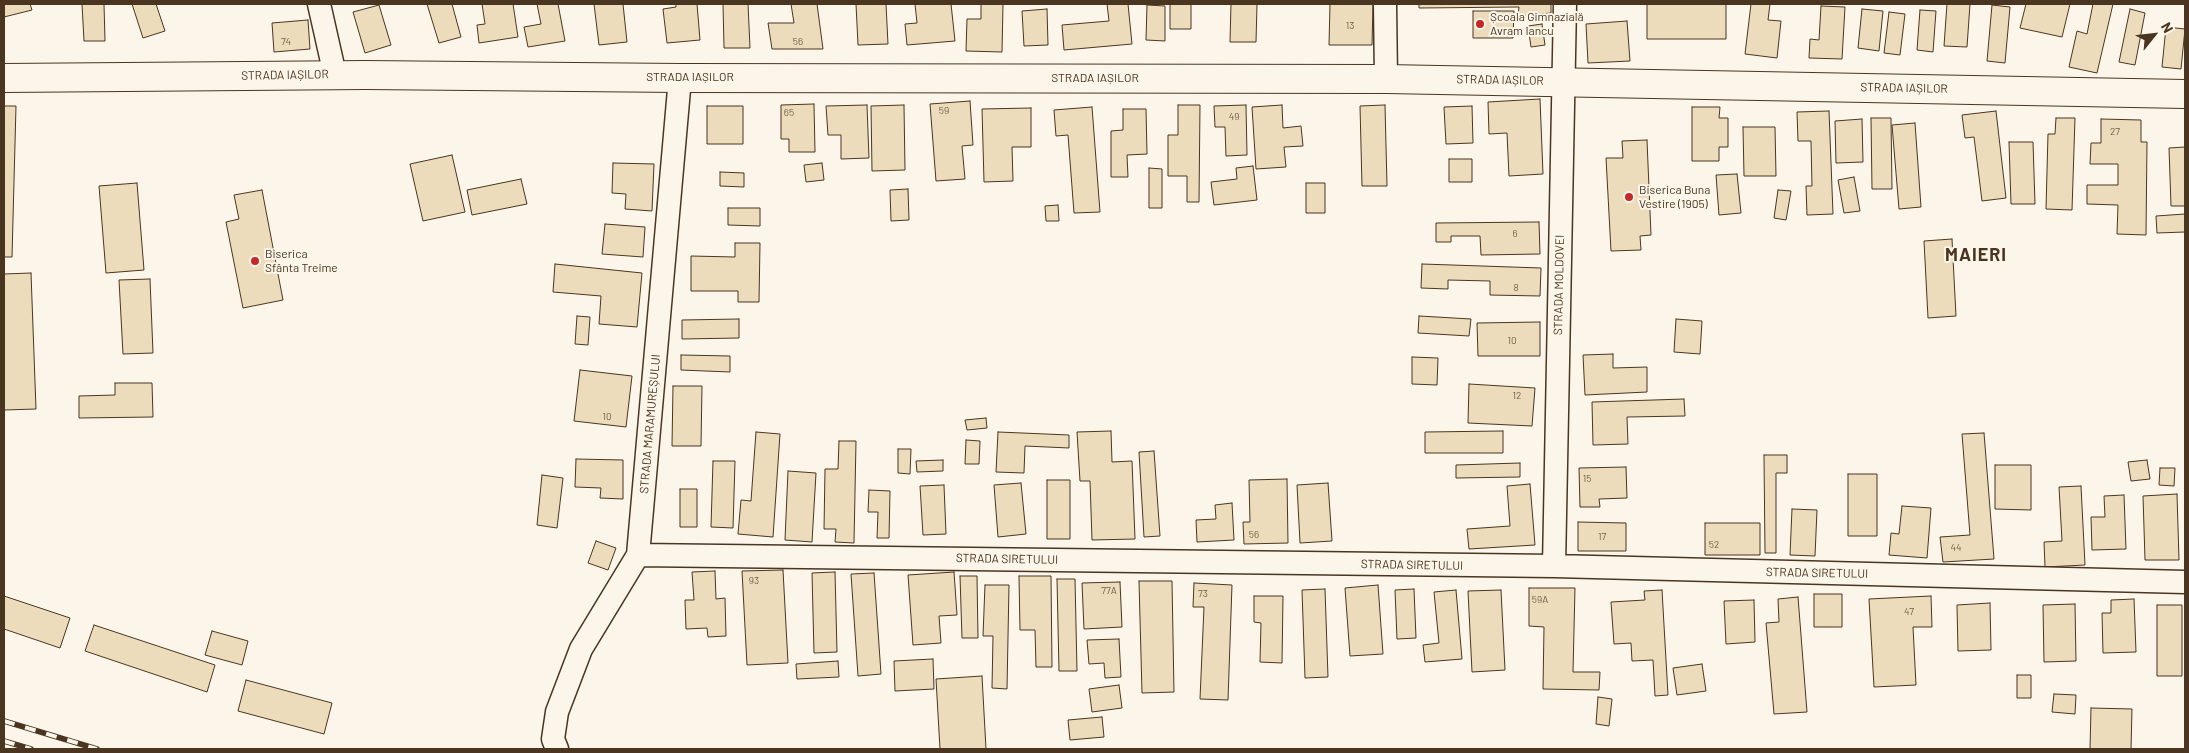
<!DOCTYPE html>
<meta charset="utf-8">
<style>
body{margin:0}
#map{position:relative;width:2189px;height:753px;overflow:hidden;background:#fbf6e9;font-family:Barlow,sans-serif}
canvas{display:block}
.frame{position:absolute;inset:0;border:5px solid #4a3520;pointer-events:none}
.north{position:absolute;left:2129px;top:10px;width:50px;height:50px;-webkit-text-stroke:4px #fbf6e9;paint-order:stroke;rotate:61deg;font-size:14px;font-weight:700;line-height:20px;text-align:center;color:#4a3520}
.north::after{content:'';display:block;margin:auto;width:18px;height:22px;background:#4a3520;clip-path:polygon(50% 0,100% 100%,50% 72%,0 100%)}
</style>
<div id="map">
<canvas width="2189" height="753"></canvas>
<div class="frame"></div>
<div class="north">N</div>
</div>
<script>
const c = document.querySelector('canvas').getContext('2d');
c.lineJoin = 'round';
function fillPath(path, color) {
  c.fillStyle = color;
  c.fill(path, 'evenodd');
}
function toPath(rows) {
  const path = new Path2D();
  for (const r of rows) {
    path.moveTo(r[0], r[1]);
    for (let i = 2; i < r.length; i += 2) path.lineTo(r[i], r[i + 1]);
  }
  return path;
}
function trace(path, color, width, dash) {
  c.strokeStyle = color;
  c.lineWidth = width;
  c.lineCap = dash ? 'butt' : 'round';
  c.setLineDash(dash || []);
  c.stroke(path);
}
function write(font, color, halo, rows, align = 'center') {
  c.font = font + ' Barlow,sans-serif';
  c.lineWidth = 4;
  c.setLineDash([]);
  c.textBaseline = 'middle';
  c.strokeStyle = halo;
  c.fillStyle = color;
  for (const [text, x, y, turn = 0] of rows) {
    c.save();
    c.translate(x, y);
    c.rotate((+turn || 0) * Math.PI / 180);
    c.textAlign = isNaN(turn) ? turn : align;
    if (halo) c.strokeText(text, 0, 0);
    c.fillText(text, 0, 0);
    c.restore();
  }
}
const building = toPath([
 [4,4,30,4,32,10,4,17,4,4],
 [82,4,104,4,105,41,84,41,82,4],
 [132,4,156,4,165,31,143,38,132,4],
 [427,4,452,4,461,37,439,43,427,4],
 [482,4,513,4,518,37,479,43,477,25,485,24,482,4],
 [537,4,558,4,565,41,528,47,524,27,541,24,537,4],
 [594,4,623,4,627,42,599,45,594,4],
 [676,4,697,4,700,40,667,43,663,9,676,7,676,4],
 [723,4,748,4,750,48,724,48,723,4],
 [791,4,817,4,823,49,772,49,768,23,794,23,791,4],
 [856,4,886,4,888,44,858,45,856,4],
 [915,4,951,4,955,41,907,45,905,24,917,23,915,4],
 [981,4,1003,4,1002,52,966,51,967,19,981,19,981,4],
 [1107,4,1128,4,1132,44,1064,50,1062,25,1109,21,1107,4],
 [1170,4,1191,4,1191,29,1170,29,1170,4],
 [1231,4,1257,4,1256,42,1230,42,1231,4],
 [1330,4,1373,4,1372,45,1329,45,1330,4],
 [1419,4,1551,4,1551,13,1518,16,1519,7,1419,8,1419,4],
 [1647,4,1726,4,1726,39,1647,39,1647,4],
 [1751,4,1770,4,1768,20,1781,21,1777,58,1745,54,1751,4],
 [1947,4,1970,4,1967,47,1944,46,1947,4],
 [2026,4,2070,4,2062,37,2020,28,2026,4],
 [2093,4,2113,4,2097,73,2069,67,2077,31,2087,34,2093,4],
 [379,5,391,45,365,53,353,12,379,5],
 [1147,5,1165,6,1165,41,1146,40,1147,5],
 [1992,5,2010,7,2005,63,1987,61,1992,5],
 [1821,6,1845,7,1842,59,1809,58,1810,39,1819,40,1821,6],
 [1047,9,1048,45,1024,46,1022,11,1047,9],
 [1862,9,1883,11,1879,51,1858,48,1862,9],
 [2130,9,2145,13,2135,65,2119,62,2130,9],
 [1920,10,1936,11,1933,52,1917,50,1920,10],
 [1473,11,1514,11,1513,38,1473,38,1473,11],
 [1889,12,1905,14,1900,55,1884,53,1889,12],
 [308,20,310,49,274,52,272,23,308,20],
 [1627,21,1630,61,1588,63,1586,24,1627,21],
 [1542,24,1545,45,1531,47,1528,26,1542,24],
 [2166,27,2185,29,2181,69,2162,67,2166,27],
 [1540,99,1543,174,1509,176,1507,133,1489,134,1488,102,1540,99],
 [970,101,973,145,962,146,965,179,936,181,930,104,970,101],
 [814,104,815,152,789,152,789,139,781,139,781,105,814,104],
 [867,105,869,158,841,159,841,135,828,135,826,106,867,105],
 [904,105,905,170,872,171,871,106,904,105],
 [1178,105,1200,105,1199,202,1187,202,1187,176,1168,176,1168,135,1178,135,1178,105],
 [1246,105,1247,155,1226,156,1225,127,1215,127,1214,106,1246,105],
 [1282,105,1283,128,1301,126,1303,146,1284,147,1286,167,1256,169,1252,107,1282,105],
 [1385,105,1387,186,1362,186,1360,106,1385,105],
 [4,106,16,106,12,257,4,257,4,106],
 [707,106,743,106,743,144,707,144,707,106],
 [1472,106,1473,143,1446,144,1444,107,1472,106],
 [1092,107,1100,212,1074,213,1068,135,1056,136,1054,110,1092,107],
 [1692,107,1720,107,1719,118,1728,118,1728,147,1719,147,1719,161,1692,161,1692,107],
 [1031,108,1031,147,1012,147,1013,181,984,182,982,109,1031,108],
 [1123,109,1146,109,1147,154,1127,155,1128,177,1111,177,1111,131,1123,130,1123,109],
 [1829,111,1833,214,1807,215,1806,186,1812,186,1811,141,1798,141,1797,112,1829,111],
 [1996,111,2006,198,1982,201,1974,137,1965,138,1962,115,1996,111],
 [1871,118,1891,118,1892,189,1872,189,1871,118],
 [2056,118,2075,118,2072,210,2046,209,2048,134,2055,134,2056,118],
 [1862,119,1863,162,1836,163,1835,121,1862,119],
 [2101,119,2141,120,2141,142,2147,142,2146,235,2117,234,2118,205,2087,204,2087,185,2118,185,2118,164,2090,164,2091,143,2101,143,2101,119],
 [1915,123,1921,207,1899,209,1892,125,1915,123],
 [1743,127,1775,127,1776,176,1744,176,1743,127],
 [1647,140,1651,235,1640,236,1641,250,1611,251,1606,158,1623,158,1622,141,1647,140],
 [2009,142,2033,142,2035,204,2011,204,2009,142],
 [2185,147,2185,206,2171,206,2169,148,2185,147],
 [452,155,465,212,423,221,410,164,452,155],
 [1449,159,1472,159,1472,182,1449,182,1449,159],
 [613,163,654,164,652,211,625,209,626,194,612,193,613,163],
 [822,163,824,180,806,182,804,165,822,163],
 [1253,166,1257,200,1214,205,1211,182,1237,179,1236,168,1253,166],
 [1149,168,1162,169,1162,208,1149,208,1149,168],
 [720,172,744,173,744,187,720,186,720,172],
 [1737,174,1741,213,1719,215,1716,175,1737,174],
 [1854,177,1860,211,1844,213,1838,180,1854,177],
 [521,179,527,204,472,215,467,190,521,179],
 [137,183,144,270,106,273,99,186,137,183],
 [1306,183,1325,183,1325,213,1306,213,1306,183],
 [908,189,909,220,891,221,890,190,908,189],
 [262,190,283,300,243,308,226,222,239,219,234,195,262,190],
 [1778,190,1791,191,1786,220,1774,218,1778,190],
 [1058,205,1059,221,1046,221,1045,206,1058,205],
 [728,208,760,208,760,226,728,225,728,208],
 [2185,214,2185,232,2157,233,2156,216,2185,214],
 [1539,222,1540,254,1481,255,1480,236,1451,236,1451,242,1436,242,1436,223,1539,222],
 [605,224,645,227,643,257,602,254,605,224],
 [1952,239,1956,316,1928,318,1924,241,1952,239],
 [735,243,760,243,759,302,738,302,738,291,691,291,691,256,735,257,735,243],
 [555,264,642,273,637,327,599,324,601,296,553,292,555,264],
 [1422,264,1541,268,1540,296,1490,295,1490,281,1448,280,1448,289,1421,288,1422,264],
 [31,273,36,409,4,410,4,274,31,273],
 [150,279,153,353,123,354,119,280,150,279],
 [577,316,590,317,588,345,575,344,577,316],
 [1419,316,1471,319,1469,336,1418,333,1419,316],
 [739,319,739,338,682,339,682,320,739,319],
 [1676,319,1702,321,1700,354,1674,352,1676,319],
 [1540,322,1540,356,1478,356,1477,323,1540,322],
 [1613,354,1613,368,1647,367,1647,392,1585,395,1583,355,1613,354],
 [681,355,730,356,730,372,681,370,681,355],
 [1412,357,1438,358,1437,385,1412,384,1412,357],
 [580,370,632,376,626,427,574,421,580,370],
 [115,383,152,383,153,417,79,418,79,396,115,395,115,383],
 [1469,384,1535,388,1532,426,1468,423,1469,384],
 [673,386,702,386,701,446,672,446,673,386],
 [1684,399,1685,416,1627,417,1628,444,1593,445,1592,402,1684,399],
 [986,418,987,428,967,430,965,420,986,418],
 [1111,431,1112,462,1132,461,1135,539,1092,540,1090,481,1080,481,1077,432,1111,431],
 [1503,431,1503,453,1425,453,1425,432,1503,431],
 [756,432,780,434,773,537,738,534,741,500,751,501,756,432],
 [998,432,1069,435,1069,448,1025,446,1024,473,996,472,998,432],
 [1984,433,1994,559,1943,562,1940,537,1970,535,1962,434,1984,433],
 [966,440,980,441,979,464,965,464,966,440],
 [839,441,856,441,854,543,835,542,836,529,824,529,825,469,838,469,839,441],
 [898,449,911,449,910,474,898,473,898,449],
 [1154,451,1160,536,1144,537,1139,452,1154,451],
 [1764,455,1787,455,1787,473,1776,473,1776,553,1765,553,1764,455],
 [576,459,623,460,623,499,600,498,601,488,575,487,576,459],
 [943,460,943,471,917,472,916,461,943,460],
 [2147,460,2150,479,2131,481,2128,462,2147,460],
 [713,461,735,461,733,528,711,527,713,461],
 [1520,463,1520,477,1456,478,1456,465,1520,463],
 [1995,465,2031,465,2031,510,1995,509,1995,465],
 [1626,467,1627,498,1599,499,1600,507,1580,507,1579,468,1626,467],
 [2160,468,2175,468,2174,486,2159,485,2160,468],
 [788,471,816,473,812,542,785,540,788,471],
 [1848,474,1877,474,1877,536,1848,536,1848,474],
 [542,475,563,478,557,528,537,525,542,475],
 [1287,479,1288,543,1244,544,1243,522,1250,522,1249,480,1287,479],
 [1047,480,1070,480,1070,539,1047,539,1047,480],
 [1021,483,1026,534,998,537,994,485,1021,483],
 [1328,483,1332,541,1300,543,1297,485,1328,483],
 [1530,484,1535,545,1469,549,1467,529,1510,526,1507,486,1530,484],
 [944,485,946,534,923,535,920,486,944,485],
 [2081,486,2085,565,2045,567,2044,542,2062,541,2059,487,2081,486],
 [680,489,697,489,697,527,680,527,680,489],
 [869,490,890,491,889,538,877,538,878,512,868,512,869,490],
 [2177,494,2179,560,2145,560,2143,496,2177,494],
 [2124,495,2126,549,2092,550,2091,517,2105,517,2104,496,2124,495],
 [1232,503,1234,540,1197,542,1196,520,1216,519,1215,505,1232,503],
 [1902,506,1931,508,1927,558,1889,555,1891,533,1899,534,1902,506],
 [1792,509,1817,510,1815,556,1790,555,1792,509],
 [1578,522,1626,523,1626,551,1578,551,1578,522],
 [1705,523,1760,523,1760,555,1705,555,1705,523],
 [596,541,616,548,608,570,588,563,596,541],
 [783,570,788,663,747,665,742,571,783,570],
 [715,571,716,599,725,598,726,636,708,637,707,628,686,629,685,600,694,600,692,572,715,571],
 [835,572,837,652,814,653,812,573,835,572],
 [954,572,957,615,939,616,941,643,913,645,908,575,954,572],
 [874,573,881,674,858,676,851,574,874,573],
 [960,576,977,576,978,638,962,638,960,576],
 [1019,576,1051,576,1052,667,1036,667,1035,630,1020,630,1019,576],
 [1057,579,1075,579,1077,671,1059,671,1057,579],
 [1139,581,1172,581,1174,692,1142,693,1139,581],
 [1120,582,1122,627,1084,629,1082,583,1120,582],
 [1194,583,1232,585,1228,700,1200,699,1204,607,1193,607,1194,583],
 [985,585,1009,585,1007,689,992,688,993,636,983,636,985,585],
 [1378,585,1383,654,1350,656,1345,588,1378,585],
 [1529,588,1575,588,1573,672,1600,672,1599,690,1543,689,1544,627,1529,626,1529,588],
 [1325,589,1328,677,1305,678,1302,590,1325,589],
 [1414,589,1416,638,1397,639,1395,590,1414,589],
 [1456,590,1462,659,1425,662,1423,645,1439,643,1434,592,1456,590],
 [1501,590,1505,670,1472,672,1468,591,1501,590],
 [1662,590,1668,695,1655,696,1653,660,1632,661,1631,643,1614,644,1611,602,1645,600,1644,591,1662,590],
 [1814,594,1842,594,1842,627,1814,627,1814,594],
 [4,596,70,618,60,648,4,629,4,596],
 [1254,596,1283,596,1282,663,1260,662,1261,623,1254,622,1254,596],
 [1931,596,1932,627,1913,627,1916,685,1874,687,1869,599,1931,596],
 [1798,597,1807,712,1774,714,1766,623,1779,622,1778,599,1798,597],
 [2134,599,2136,652,2103,653,2102,613,2111,613,2111,600,2134,599],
 [1754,600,1755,642,1726,644,1724,601,1754,600],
 [1990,603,1991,650,1958,651,1957,605,1990,603],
 [2075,604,2076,661,2044,662,2043,605,2075,604],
 [2157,605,2182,605,2182,676,2157,676,2157,605],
 [94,625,215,665,207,692,85,651,94,625],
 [212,631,248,641,242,665,205,655,212,631],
 [1119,639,1121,677,1105,678,1104,663,1089,664,1087,640,1119,639],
 [933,659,934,689,895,691,894,661,933,659],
 [838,661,839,677,797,679,796,664,838,661],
 [1702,664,1706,691,1677,695,1673,668,1702,664],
 [2017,675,2031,675,2031,698,2017,698,2017,675],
 [982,676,986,749,940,749,936,679,982,676],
 [246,680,332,703,324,734,238,711,246,680],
 [1119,685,1122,708,1092,712,1089,689,1119,685],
 [2054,694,2076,695,2075,714,2052,712,2054,694],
 [1598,697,1612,699,1609,726,1596,724,1598,697],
 [2091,708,2132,709,2131,749,2090,749,2091,708],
 [1102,717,1104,737,1070,740,1068,720,1102,717]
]);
fillPath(building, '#ecdcbc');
trace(building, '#4a3520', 1);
const minor = toPath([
 [319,4,335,75],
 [1385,4,1386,79],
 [638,555,1554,566,2185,582],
 [1554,566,1565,4],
 [557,749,553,739,557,712,581,649,638,555,680,78]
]);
const tertiary = toPath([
 [4,78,365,75,680,78,1386,79,2185,94]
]);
trace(minor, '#4a3520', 25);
trace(tertiary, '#4a3520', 30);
trace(minor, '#fbf6e9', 22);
trace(tertiary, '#fbf6e9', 28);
const rail = toPath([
 [4,721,97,749],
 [4,741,31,749]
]);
trace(rail, '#4a3520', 5.5);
trace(rail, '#fbf6e9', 4, [11]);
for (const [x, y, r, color] of [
 [1480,24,5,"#c62828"],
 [1629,197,5,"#c62828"],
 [255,261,5,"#c62828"]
]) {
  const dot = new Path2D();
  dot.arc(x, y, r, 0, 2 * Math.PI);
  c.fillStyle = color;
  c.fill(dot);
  trace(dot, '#fbf6e9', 2);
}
write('10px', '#725f47', null, [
 ["13",1350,26],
 ["74",286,42],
 ["56",798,42],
 ["59",944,111],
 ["65",789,113],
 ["49",1234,117],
 ["27",2115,132],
 ["6",1515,234],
 ["8",1516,288],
 ["10",1512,341],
 ["12",1517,396],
 ["10",607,417],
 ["15",1587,479],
 ["56",1254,535],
 ["17",1602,537],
 ["52",1714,545],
 ["44",1956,548],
 ["93",754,581],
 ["77A",1109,591],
 ["73",1203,594],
 ["59A",1540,600],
 ["47",1909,612]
]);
write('12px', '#4a3520', '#fbf6e9', [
 ["Școala Gimnazială",1490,17],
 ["Avram Iancu",1490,31],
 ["Biserica Buna",1639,190],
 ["Vestire (1905)",1639,204],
 ["Biserica",265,254],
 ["Sfânta Treime",265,268]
], 'left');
write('12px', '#4a3520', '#fbf6e9', [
 ["STRADA IAȘILOR",285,75,-1],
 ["STRADA IAȘILOR",690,77],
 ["STRADA IAȘILOR",1095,78],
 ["STRADA IAȘILOR",1500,80,1],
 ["STRADA IAȘILOR",1904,88,1],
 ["STRADA MOLDOVEI",1559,285,-89],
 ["STRADA MARAMUREȘULUI",650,424,-85],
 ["STRADA SIRETULUI",1007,559,1],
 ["STRADA SIRETULUI",1412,565,1],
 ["STRADA SIRETULUI",1817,573,1]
]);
c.letterSpacing = '1px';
write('bold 18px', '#4a3520', '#fbf6e9', [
 ["MAIERI",1976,255]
]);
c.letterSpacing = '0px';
</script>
